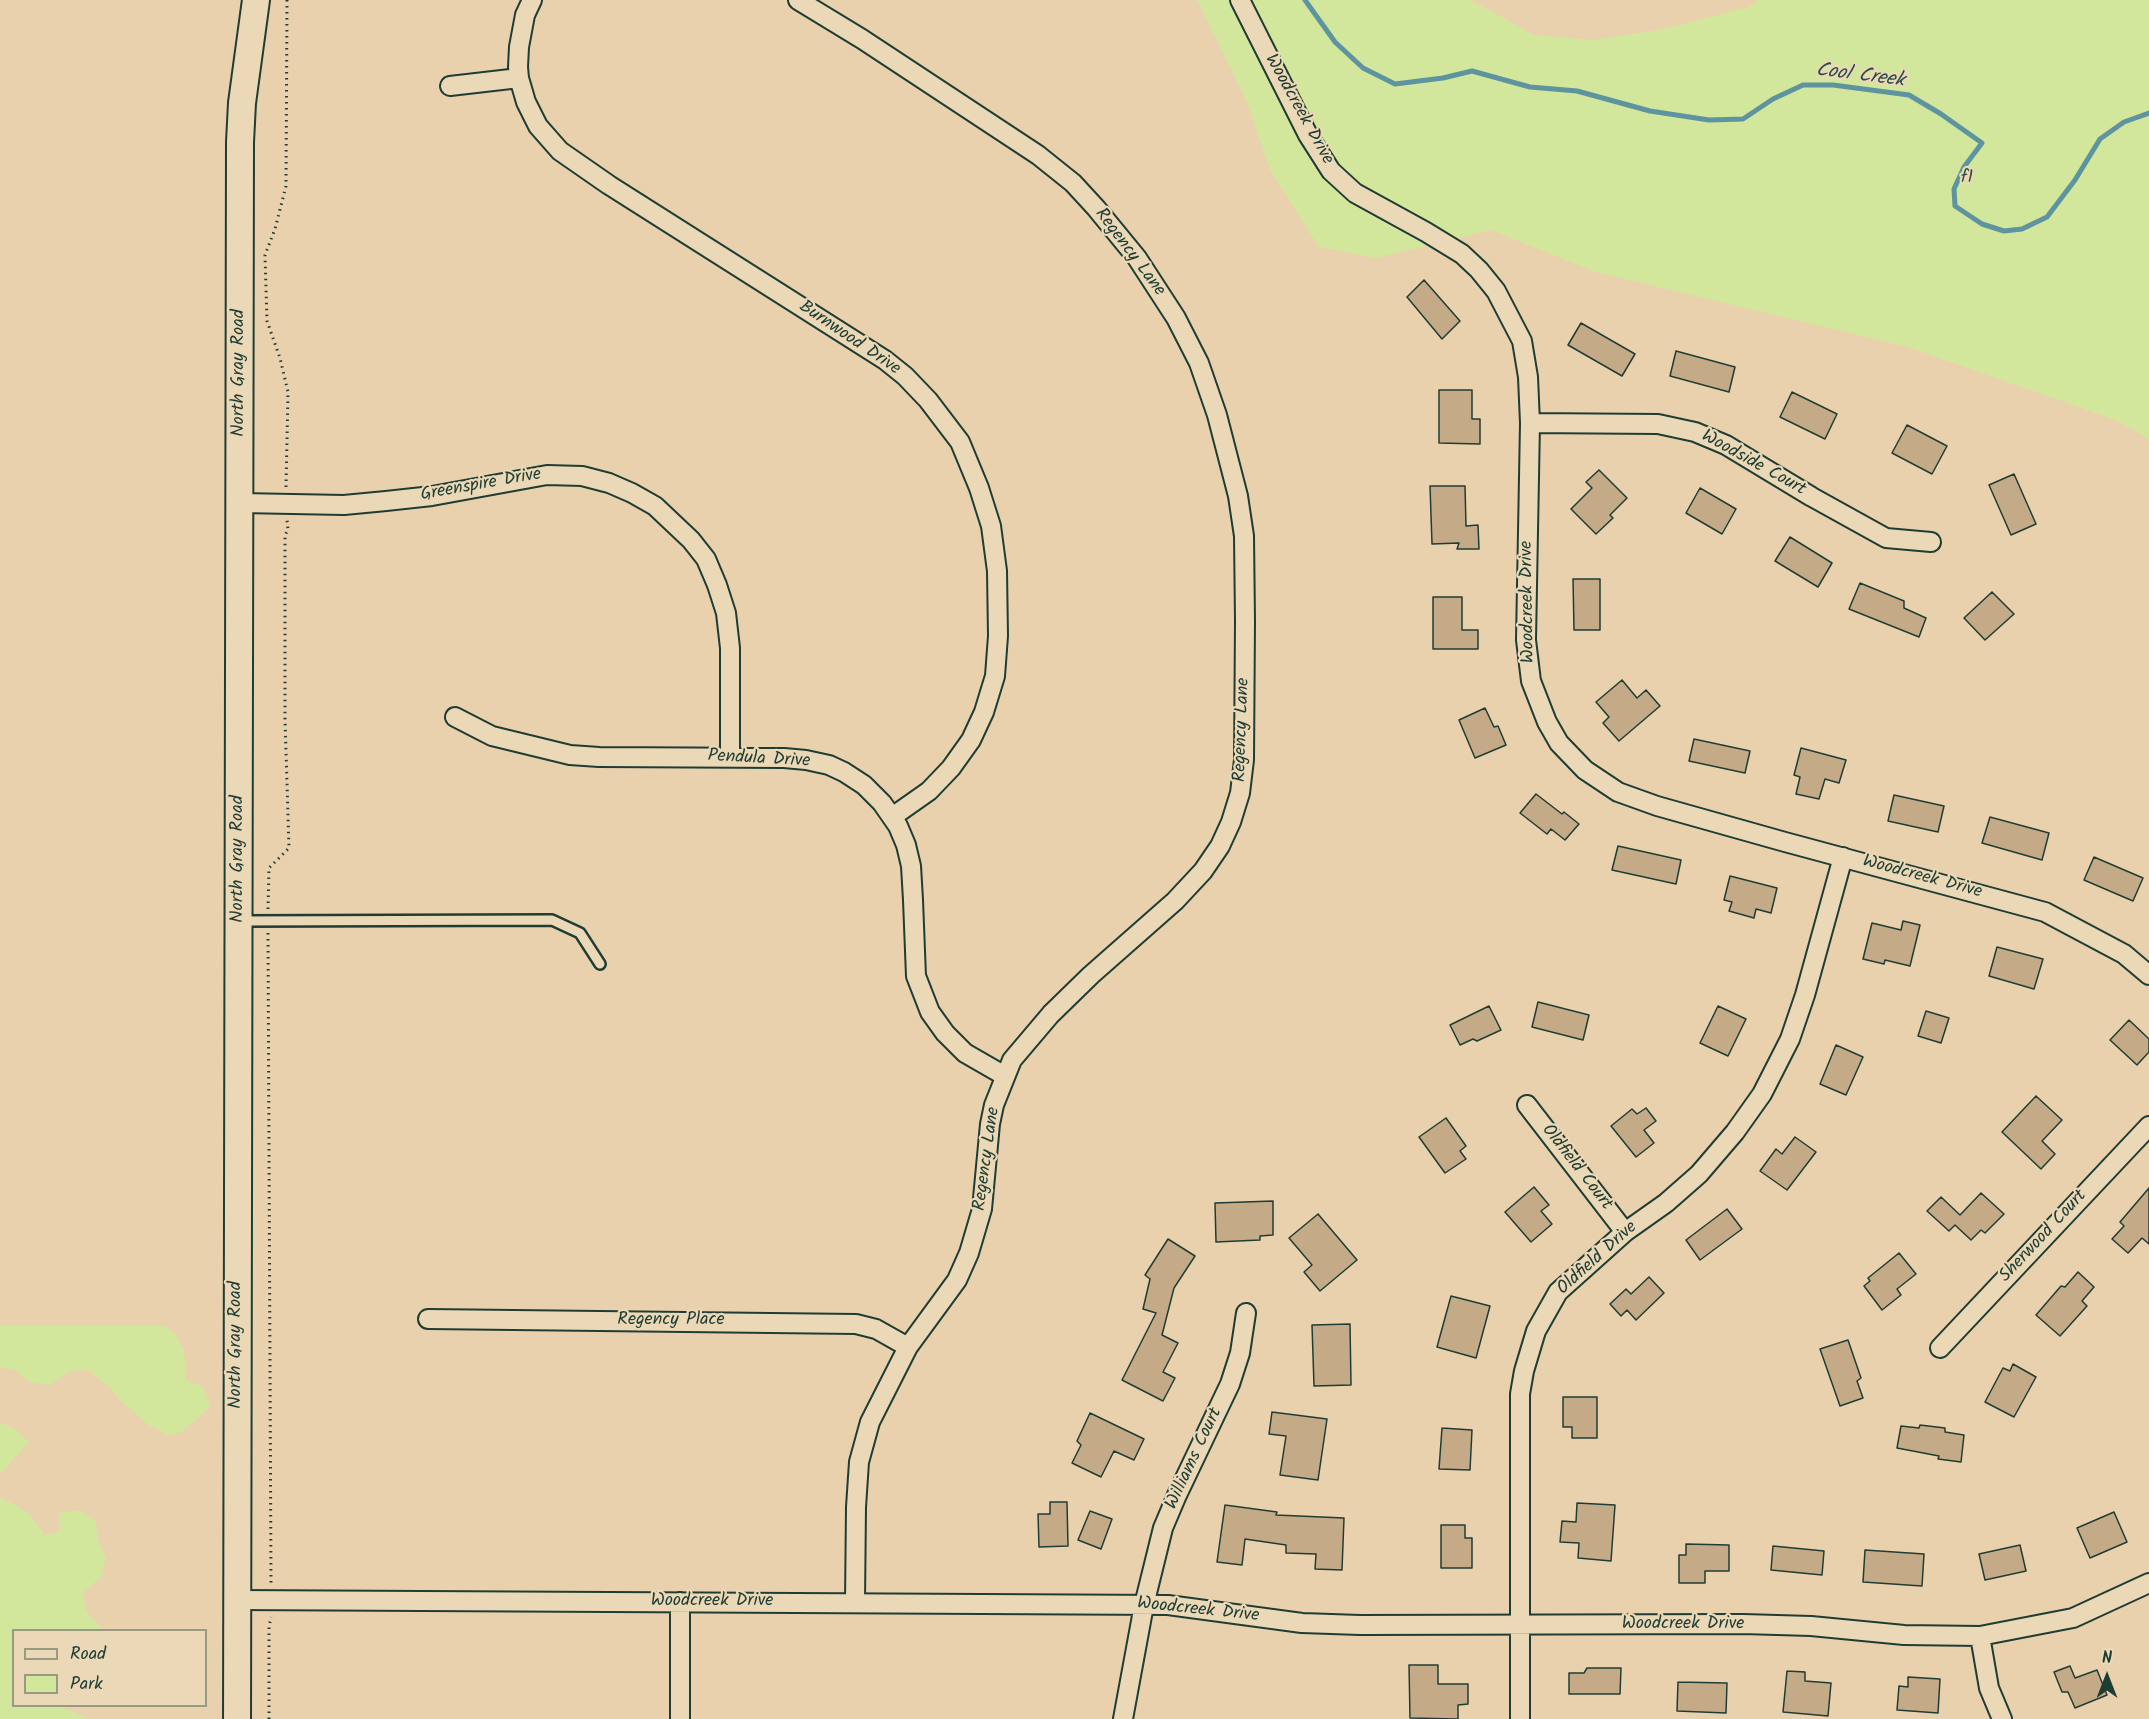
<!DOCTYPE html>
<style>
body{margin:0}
#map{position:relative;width:2149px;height:1719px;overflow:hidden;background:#ead1ad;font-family:Kalam,sans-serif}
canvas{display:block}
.legend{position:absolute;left:12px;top:1629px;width:195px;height:78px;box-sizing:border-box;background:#ebd8b6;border:2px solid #999a82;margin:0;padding:8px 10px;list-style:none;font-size:18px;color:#1f3d34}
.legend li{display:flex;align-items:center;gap:12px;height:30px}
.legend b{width:30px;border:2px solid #999a82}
.north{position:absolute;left:2077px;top:1647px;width:60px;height:60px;-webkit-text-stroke:4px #ebd8b6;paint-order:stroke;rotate:0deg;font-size:16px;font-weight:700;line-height:24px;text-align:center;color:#1f3d34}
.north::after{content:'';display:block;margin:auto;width:21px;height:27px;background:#1f3d34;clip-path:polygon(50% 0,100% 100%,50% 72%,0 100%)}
</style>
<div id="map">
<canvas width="2149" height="1719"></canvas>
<ul class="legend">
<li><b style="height:8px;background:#ebd8b6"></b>Road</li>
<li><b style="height:16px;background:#d2e79c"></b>Park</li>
</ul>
<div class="north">N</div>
</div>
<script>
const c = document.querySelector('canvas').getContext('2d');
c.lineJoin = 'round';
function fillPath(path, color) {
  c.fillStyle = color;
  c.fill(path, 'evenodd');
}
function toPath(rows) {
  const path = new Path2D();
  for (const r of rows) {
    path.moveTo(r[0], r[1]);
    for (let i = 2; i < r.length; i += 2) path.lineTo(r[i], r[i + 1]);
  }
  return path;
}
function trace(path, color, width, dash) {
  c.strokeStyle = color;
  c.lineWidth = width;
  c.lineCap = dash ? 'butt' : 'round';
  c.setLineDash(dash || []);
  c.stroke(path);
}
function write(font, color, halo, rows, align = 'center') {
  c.font = font + ' Kalam,sans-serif';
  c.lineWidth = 4.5;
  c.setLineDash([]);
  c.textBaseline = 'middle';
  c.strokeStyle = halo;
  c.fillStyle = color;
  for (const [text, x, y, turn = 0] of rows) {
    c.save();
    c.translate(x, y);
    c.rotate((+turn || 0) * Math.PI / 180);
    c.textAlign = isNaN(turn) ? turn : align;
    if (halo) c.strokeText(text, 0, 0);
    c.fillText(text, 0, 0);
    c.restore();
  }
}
fillPath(toPath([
 [1197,0,1471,0,1534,35,1593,40,1659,30,1749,7,1758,0,2149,0,2149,439,2116,420,1908,347,1596,272,1491,230,1376,258,1319,247,1270,170,1247,102],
 [0,1326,165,1326,175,1334,184,1350,186,1380,203,1387,210,1407,182,1432,169,1435,150,1426,124,1404,105,1383,88,1370,71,1371,50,1385,30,1382,15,1370,0,1368],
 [0,1423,14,1428,29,1442,0,1474],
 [0,1497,29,1513,44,1535,59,1532,59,1513,80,1510,95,1520,98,1539,106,1558,101,1577,83,1592,86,1611,101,1628,100,1630,14,1630,14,1706,59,1706,85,1717,85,1719,0,1719]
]), '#d2e79c');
trace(toPath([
 [1305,0,1335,42,1363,68,1395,84,1443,78,1472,71,1530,87,1577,91,1650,111,1709,120,1743,119,1773,99,1803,85,1833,85,1909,95,1941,114,1982,143,1964,167,1954,189,1955,206,1982,224,2004,231,2022,229,2047,217,2075,180,2100,139,2124,122,2149,113]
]), '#5d94a0', 5);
const building = toPath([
 [1424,280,1460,321,1442,339,1407,297,1424,280],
 [1581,323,1635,354,1622,376,1568,345,1581,323],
 [1676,351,1735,367,1729,392,1670,376,1676,351],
 [1439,390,1472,390,1472,419,1480,419,1480,444,1439,443,1439,390],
 [1792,392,1837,414,1825,439,1780,417,1792,392],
 [1907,425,1947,446,1932,474,1892,453,1907,425],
 [1599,470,1627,498,1610,515,1613,518,1596,534,1571,509,1592,488,1586,482,1599,470],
 [2014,474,2036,524,2011,535,1989,485,2014,474],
 [1430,486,1465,486,1466,526,1478,525,1479,549,1457,549,1459,543,1432,544,1430,486],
 [1700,488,1736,509,1722,534,1686,513,1700,488],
 [1790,537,1832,563,1818,587,1775,561,1790,537],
 [1573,579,1600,579,1600,630,1574,630,1573,579],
 [1860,583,1904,601,1904,608,1926,618,1919,637,1849,609,1860,583],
 [1992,592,2014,614,1985,640,1964,618,1992,592],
 [1433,597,1462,597,1462,630,1478,630,1478,649,1433,649,1433,597],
 [1622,680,1637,698,1646,690,1660,706,1619,741,1603,723,1609,717,1596,702,1622,680],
 [1485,708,1494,727,1498,726,1506,745,1475,758,1459,720,1485,708],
 [1694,739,1750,751,1745,773,1689,761,1694,739],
 [1801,748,1846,760,1839,783,1825,779,1819,799,1796,794,1800,777,1794,775,1801,748],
 [1536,794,1562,814,1564,812,1579,824,1565,840,1551,829,1547,834,1520,813,1536,794],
 [1894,795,1944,806,1938,832,1888,821,1894,795],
 [1990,817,2049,833,2042,860,1982,843,1990,817],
 [1618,846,1681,860,1676,884,1612,870,1618,846],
 [2094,857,2143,878,2133,901,2084,880,2094,857],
 [1730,876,1777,888,1771,913,1756,909,1754,918,1729,911,1732,902,1724,900,1730,876],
 [1903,921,1920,925,1910,966,1885,960,1884,964,1863,959,1872,923,1901,930,1903,921],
 [1997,947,2043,959,2034,989,1989,976,1997,947],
 [1538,1002,1589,1015,1583,1040,1532,1027,1538,1002],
 [1489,1006,1501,1030,1477,1041,1473,1039,1460,1045,1450,1025,1489,1006],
 [1718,1006,1746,1019,1728,1056,1700,1043,1718,1006],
 [1926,1011,1949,1018,1941,1043,1918,1036,1926,1011],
 [2129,1020,2149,1039,2149,1052,2137,1065,2110,1040,2129,1020],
 [1836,1045,1863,1057,1846,1095,1820,1084,1836,1045],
 [2036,1096,2062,1120,2042,1141,2055,1154,2041,1169,2002,1132,2036,1096],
 [1646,1108,1656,1121,1644,1130,1654,1143,1636,1157,1611,1126,1632,1109,1637,1114,1646,1108],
 [1446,1118,1466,1146,1460,1151,1466,1159,1445,1173,1419,1137,1446,1118],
 [1795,1137,1816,1152,1787,1190,1760,1171,1776,1149,1782,1154,1795,1137],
 [1534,1187,1549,1205,1541,1211,1552,1224,1531,1242,1505,1212,1534,1187],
 [2149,1188,2149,1244,2142,1238,2128,1253,2112,1239,2124,1226,2120,1222,2149,1188],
 [1981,1193,2004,1214,1985,1233,1981,1230,1971,1240,1955,1225,1949,1231,1927,1211,1941,1197,1960,1215,1981,1193],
 [1273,1201,1273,1235,1260,1236,1260,1240,1216,1242,1215,1203,1273,1201],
 [1727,1209,1742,1229,1700,1260,1686,1240,1727,1209],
 [1318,1214,1357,1260,1320,1291,1304,1272,1312,1265,1289,1238,1318,1214],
 [1168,1239,1195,1256,1174,1288,1162,1335,1178,1343,1163,1372,1175,1378,1163,1401,1122,1380,1156,1313,1143,1309,1150,1279,1145,1275,1168,1239],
 [1899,1253,1916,1274,1897,1289,1901,1295,1882,1310,1864,1286,1870,1281,1868,1278,1899,1253],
 [2078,1272,2094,1287,2082,1301,2087,1306,2060,1336,2036,1315,2061,1286,2065,1287,2078,1272],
 [1649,1277,1664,1293,1636,1320,1627,1310,1621,1316,1610,1304,1626,1289,1631,1294,1649,1277],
 [1451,1296,1490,1306,1476,1358,1437,1347,1451,1296],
 [1350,1324,1351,1385,1314,1386,1312,1325,1350,1324],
 [1848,1340,1861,1378,1857,1381,1863,1398,1840,1406,1820,1349,1848,1340],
 [2013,1364,2036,1377,2014,1417,1985,1402,2003,1368,2010,1371,2013,1364],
 [1563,1397,1597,1397,1597,1438,1572,1438,1572,1427,1563,1427,1563,1397],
 [1272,1412,1327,1419,1318,1480,1280,1475,1286,1436,1269,1434,1272,1412],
 [1090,1413,1144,1439,1134,1460,1114,1451,1101,1477,1072,1463,1081,1445,1077,1441,1090,1413],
 [1920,1425,1945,1428,1945,1432,1964,1435,1961,1462,1938,1459,1939,1456,1897,1448,1901,1426,1919,1428,1920,1425],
 [1442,1428,1472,1430,1470,1470,1439,1469,1442,1428],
 [1050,1502,1067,1502,1068,1546,1039,1547,1038,1514,1050,1514,1050,1502],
 [1577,1503,1615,1505,1611,1561,1578,1558,1579,1543,1560,1542,1562,1521,1576,1522,1577,1503],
 [1225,1505,1277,1512,1276,1515,1344,1518,1342,1570,1315,1569,1316,1554,1286,1553,1286,1545,1245,1539,1242,1565,1217,1562,1225,1505],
 [1090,1511,1112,1519,1101,1549,1078,1540,1090,1511],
 [2114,1512,2127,1542,2090,1558,2077,1528,2114,1512],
 [1441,1525,1465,1525,1465,1538,1472,1538,1472,1568,1441,1568,1441,1525],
 [1686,1544,1729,1545,1729,1571,1705,1571,1705,1583,1679,1583,1679,1555,1686,1555,1686,1544],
 [2020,1545,2026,1571,1985,1580,1979,1554,2020,1545],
 [1773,1546,1824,1551,1822,1575,1771,1570,1773,1546],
 [1865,1550,1924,1554,1922,1586,1863,1582,1865,1550],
 [1409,1665,1438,1665,1438,1684,1468,1684,1468,1704,1458,1705,1458,1719,1410,1718,1409,1665],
 [2070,1666,2075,1678,2097,1670,2107,1695,2075,1708,2068,1692,2062,1692,2054,1672,2070,1666],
 [1587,1668,1621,1668,1620,1694,1569,1694,1569,1673,1584,1673,1587,1668],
 [1787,1671,1805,1672,1805,1681,1831,1683,1828,1716,1783,1712,1787,1671],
 [1908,1677,1940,1679,1938,1713,1897,1710,1899,1686,1908,1687,1908,1677],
 [1678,1682,1727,1683,1726,1713,1677,1711,1678,1682]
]);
fillPath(building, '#c5aa87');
trace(building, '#1f3d34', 1.5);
const lane = toPath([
 [241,921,552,920,580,933,600,964]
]);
const street = toPath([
 [532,0,525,15,519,47,518,67,519,78,526,102,538,126,560,151,609,185,885,360,905,376,928,400,960,442,979,488,991,526,997,571,998,636,995,676,984,712,971,740,951,768,929,791,892,817],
 [798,0,862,39,1038,155,1073,183,1096,208,1137,258,1176,318,1199,363,1217,415,1238,496,1244,536,1245,621,1244,760,1240,793,1231,822,1220,846,1203,871,1175,901,1091,975,1051,1014,1012,1060,994,1105,990,1124,982,1209,969,1253,957,1280,908,1347,870,1422,859,1462,856,1507,855,1602],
 [1240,0,1308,135,1331,171,1355,193,1426,232,1462,254,1479,270,1496,291,1522,341,1528,377,1530,423,1526,640,1531,681,1547,722,1559,743,1585,770,1618,792,1657,806,1785,842,2045,912,2124,954,2149,975],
 [450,86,519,78],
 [1530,423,1658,424,1695,432,1726,445,1812,497,1886,538,1931,542],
 [241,503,344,505,386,501,432,496,547,475,582,476,609,483,632,493,655,506,691,540,706,559,717,585,726,613,730,648,730,757],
 [455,717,492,736,570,755,599,757,784,758,806,760,829,765,844,772,864,785,882,803,898,826,906,845,911,866,913,900,916,976,930,1012,945,1033,965,1053,1005,1076],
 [1527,1105,1625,1232],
 [428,1319,856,1324,876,1329,908,1347],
 [1940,1348,2149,1126],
 [236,1600,1168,1605,1302,1623,1360,1625,1743,1624,1811,1626,1904,1635,1980,1636,2073,1618,2149,1583],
 [1980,1636,1989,1688,2002,1719],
 [680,1719,680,1602],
 [1123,1719,1144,1605,1163,1528,1177,1495,1230,1384,1240,1353,1246,1313],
 [1520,1719,1520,1394,1524,1371,1536,1331,1558,1292,1625,1232,1666,1203,1699,1174,1735,1132,1762,1094,1790,1039,1805,995,1843,857]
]);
const secondary = toPath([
 [237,1719,240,142,242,103,256,0]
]);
trace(lane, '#1f3d34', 14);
trace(street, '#1f3d34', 22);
trace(secondary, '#1f3d34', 30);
trace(toPath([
 [286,487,288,392,280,358,267,321,265,255,275,229,286,186,287,0],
 [268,909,269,868,289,848,285,719,285,535,288,530,287,520],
 [268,933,271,1583],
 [269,1719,269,1627,271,1617]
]), '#1f3d34', 3, [1.5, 4.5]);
trace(lane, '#ebd8b6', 9);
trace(street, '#ebd8b6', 18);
trace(secondary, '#ebd8b6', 26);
write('18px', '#1f3d34', '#ebd8b6', [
 ["Woodcreek Drive",1298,110,61],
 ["Regency Lane",1129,253,53],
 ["Burnwood Drive",849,339,34],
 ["North Gray Road",240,373,-90],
 ["Woodside Court",1753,464,29],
 ["Greenspire Drive",481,486,-10],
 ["Woodcreek Drive",1529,602,-91],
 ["Regency Lane",1243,730,-88],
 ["Pendula Drive",759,760,3],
 ["North Gray Road",239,859,-90],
 ["Woodcreek Drive",1922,878,15],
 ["Regency Lane",988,1159,-82],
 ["Oldfield Court",1576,1168,52],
 ["Sherwood Court",2044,1237,-47],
 ["Oldfield Drive",1598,1259,-42],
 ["Regency Place",671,1321],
 ["North Gray Road",237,1345,-90],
 ["Williams Court",1195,1459,-65],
 ["Woodcreek Drive",712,1602],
 ["Woodcreek Drive",1198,1611,6],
 ["Woodcreek Drive",1683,1625]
]);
write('18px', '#314e3e', '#ebd8b6', [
 ["f1",1967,179]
]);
write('italic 20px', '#294c46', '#ebd8b6', [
 ["Cool Creek",1860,77,7]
]);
</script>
